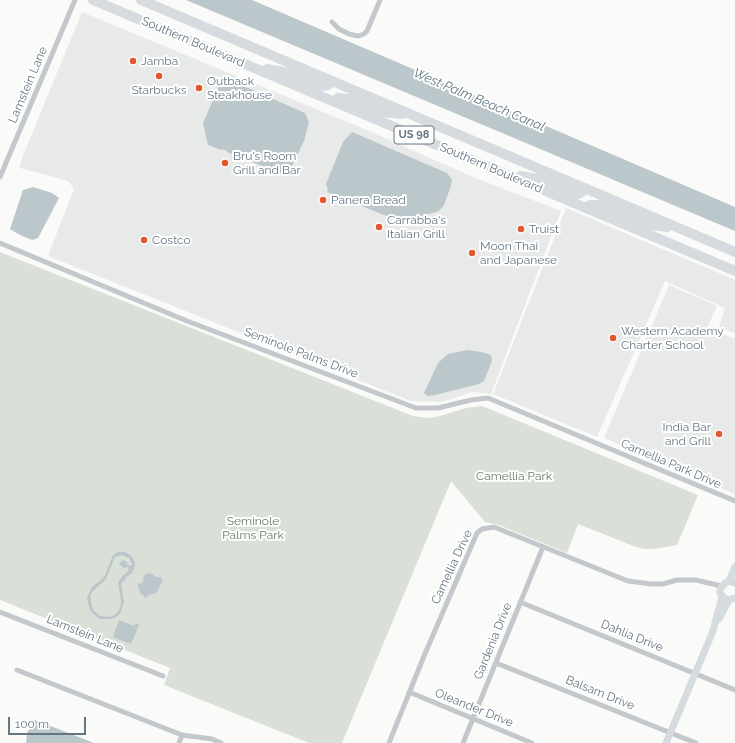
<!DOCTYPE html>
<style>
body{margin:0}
#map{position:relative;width:735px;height:743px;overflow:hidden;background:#fafaf8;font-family:Raleway,sans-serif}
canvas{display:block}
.scale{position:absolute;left:8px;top:717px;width:78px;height:18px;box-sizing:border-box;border:2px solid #657683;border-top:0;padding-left:5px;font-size:12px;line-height:14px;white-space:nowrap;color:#657683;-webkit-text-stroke:3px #fff;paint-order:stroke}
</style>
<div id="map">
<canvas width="735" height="743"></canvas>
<div class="scale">100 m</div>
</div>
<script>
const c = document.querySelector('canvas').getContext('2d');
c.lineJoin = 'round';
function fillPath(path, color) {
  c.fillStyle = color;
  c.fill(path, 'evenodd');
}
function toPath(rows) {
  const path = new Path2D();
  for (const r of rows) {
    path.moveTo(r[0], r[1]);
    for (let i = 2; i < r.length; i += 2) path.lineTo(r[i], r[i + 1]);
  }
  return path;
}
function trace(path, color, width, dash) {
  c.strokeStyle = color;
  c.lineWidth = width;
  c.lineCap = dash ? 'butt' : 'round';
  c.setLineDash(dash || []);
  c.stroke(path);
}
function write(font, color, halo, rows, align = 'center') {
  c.font = font + ' Raleway,sans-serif';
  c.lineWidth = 4;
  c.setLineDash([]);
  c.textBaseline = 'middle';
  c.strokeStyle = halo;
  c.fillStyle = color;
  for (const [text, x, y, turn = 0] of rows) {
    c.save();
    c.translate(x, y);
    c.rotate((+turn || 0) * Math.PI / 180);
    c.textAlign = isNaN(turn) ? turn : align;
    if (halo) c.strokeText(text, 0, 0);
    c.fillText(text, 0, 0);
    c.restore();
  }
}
fillPath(toPath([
 [82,12,362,128,473,177,561,211,491,394,472,392,442,402,411,401,48,256,74,189,68,181,20,168,22,158],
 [566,208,735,280,735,333,719,327,725,308,665,281,597,437,493,394],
 [669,285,717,306,707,328,735,339,735,494,604,438]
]), '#e8e9e9');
fillPath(toPath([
 [0,252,413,416,429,418,440,416,466,408,482,406,698,495,677,545,653,549,645,549,636,547,578,524,567,553,499,525,485,522,451,481,342,743,309,743,164,685,170,668,0,600]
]), '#dadfd7');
fillPath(toPath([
 [186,0,252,0,735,207,735,231],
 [225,80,232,81,305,113,309,122,304,141,290,170,282,174,227,152,227,151,222,149,221,150,208,145,203,123,220,84],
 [352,132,447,173,452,179,451,186,444,205,439,211,405,221,395,217,394,219,327,192,328,190,326,184,343,142],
 [33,187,52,193,59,198,38,238,32,240,18,234,10,229,23,190],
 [467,350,481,352,491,355,492,361,484,381,479,384,435,395,428,396,424,393,438,363,448,354],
 [118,552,125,552,131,556,135,562,135,566,132,573,125,578,125,582,123,581,121,584,124,602,120,614,112,619,100,619,91,612,88,604,87,597,92,587,100,581,105,575,113,555],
 [122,555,129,558,132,564,132,565,129,566,127,564,127,562,123,560,119,564,124,568,128,567,129,570,121,578,118,583,121,601,120,608,118,612,113,616,108,617,100,616,93,610,90,596,93,591,106,579,115,557],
 [148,573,153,574,155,577,161,577,163,581,160,585,158,591,156,593,148,595,146,598,140,593,138,586,138,583,140,584,143,582,144,575],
 [119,620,134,626,136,623,139,625,131,644,113,637],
 [35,720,94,743,26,743,27,733]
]), '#bbc7cb');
trace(toPath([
 [332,22,339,29,349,34,358,36,364,34,367,31,380,0],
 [0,177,75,0],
 [0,243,187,321,416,408,438,408,471,400,488,398,735,501],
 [520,602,735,690],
 [0,612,163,676],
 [496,663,696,743],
 [17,670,182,735,212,739,221,743],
 [409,692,532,743],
 [179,743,182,735],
 [389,743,424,656,477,533,482,529,494,527,628,581,651,584,663,584,677,580,696,580,721,586],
 [463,743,543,547]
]), '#c3c8cc', 5);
trace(toPath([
 [729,581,735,567],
 [735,583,731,581,725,583,720,589,720,593,724,598,729,600,735,598],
 [719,619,729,600],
 [666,743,713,631,722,597]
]), '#d6dbdf', 7);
trace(toPath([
 [93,0,735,271],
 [141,0,735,252],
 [267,69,290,73,322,86,328,85,332,81],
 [334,102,338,98,349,99,381,112,403,114],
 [520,176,544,180,577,194,581,193,585,188],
 [585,208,590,205,599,205,644,224,667,227]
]), '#d6dbdf', 10);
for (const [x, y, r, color] of [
 [133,61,4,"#e4572e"],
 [159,76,4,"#e4572e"],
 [199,88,4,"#e4572e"],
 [225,163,4,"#e4572e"],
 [323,200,4,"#e4572e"],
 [379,227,4,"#e4572e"],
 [521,229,4,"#e4572e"],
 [144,240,4,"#e4572e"],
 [472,253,4,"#e4572e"],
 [613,338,4,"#e4572e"],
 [719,434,4,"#e4572e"]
]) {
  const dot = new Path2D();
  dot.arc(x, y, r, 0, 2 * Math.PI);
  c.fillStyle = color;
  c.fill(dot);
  trace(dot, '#fff', 1.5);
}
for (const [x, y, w] of [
 [414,135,40]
]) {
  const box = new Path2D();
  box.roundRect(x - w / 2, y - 9, w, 18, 3);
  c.fillStyle = '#fff';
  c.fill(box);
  trace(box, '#657683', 1);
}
write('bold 11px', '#657683', null, [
 ["US 98",414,135]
]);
write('12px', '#657683', '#fff', [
 ["Southern Boulevard",193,42,23],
 ["Lamstein Lane",28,85,-67],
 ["Southern Boulevard",491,168,23],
 ["Seminole Palms Drive",301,353,21],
 ["Camellia Park Drive",671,464,23],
 ["Camellia Drive",452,567,-65],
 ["Lamstein Lane",85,634,22],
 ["Dahlia Drive",632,636,22],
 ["Gardenia Drive",493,641,-68],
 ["Balsam Drive",600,693,22],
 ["Oleander Drive",474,708,22]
]);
write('12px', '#657683', '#fff', [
 ["Jamba",141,61],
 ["Outback",207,81],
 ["Steakhouse",207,95],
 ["Starbucks",159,90,"center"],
 ["Bru's Room",233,156],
 ["Grill and Bar",233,170],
 ["Panera Bread",331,200],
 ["Carrabba's",387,220],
 ["Italian Grill",387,234],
 ["Truist",529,229],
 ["Costco",152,240],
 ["Moon Thai",480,246],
 ["and Japanese",480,260],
 ["Western Academy",621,331],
 ["Charter School",621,345],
 ["India Bar",711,427,"right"],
 ["and Grill",711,441,"right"]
], 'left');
write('12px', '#687a64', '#fff', [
 ["Camellia Park",514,476],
 ["Seminole",253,521],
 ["Palms Park",253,535]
]);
write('italic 13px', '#60757c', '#fff', [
 ["West Palm Beach Canal",479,100,23]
]);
</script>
